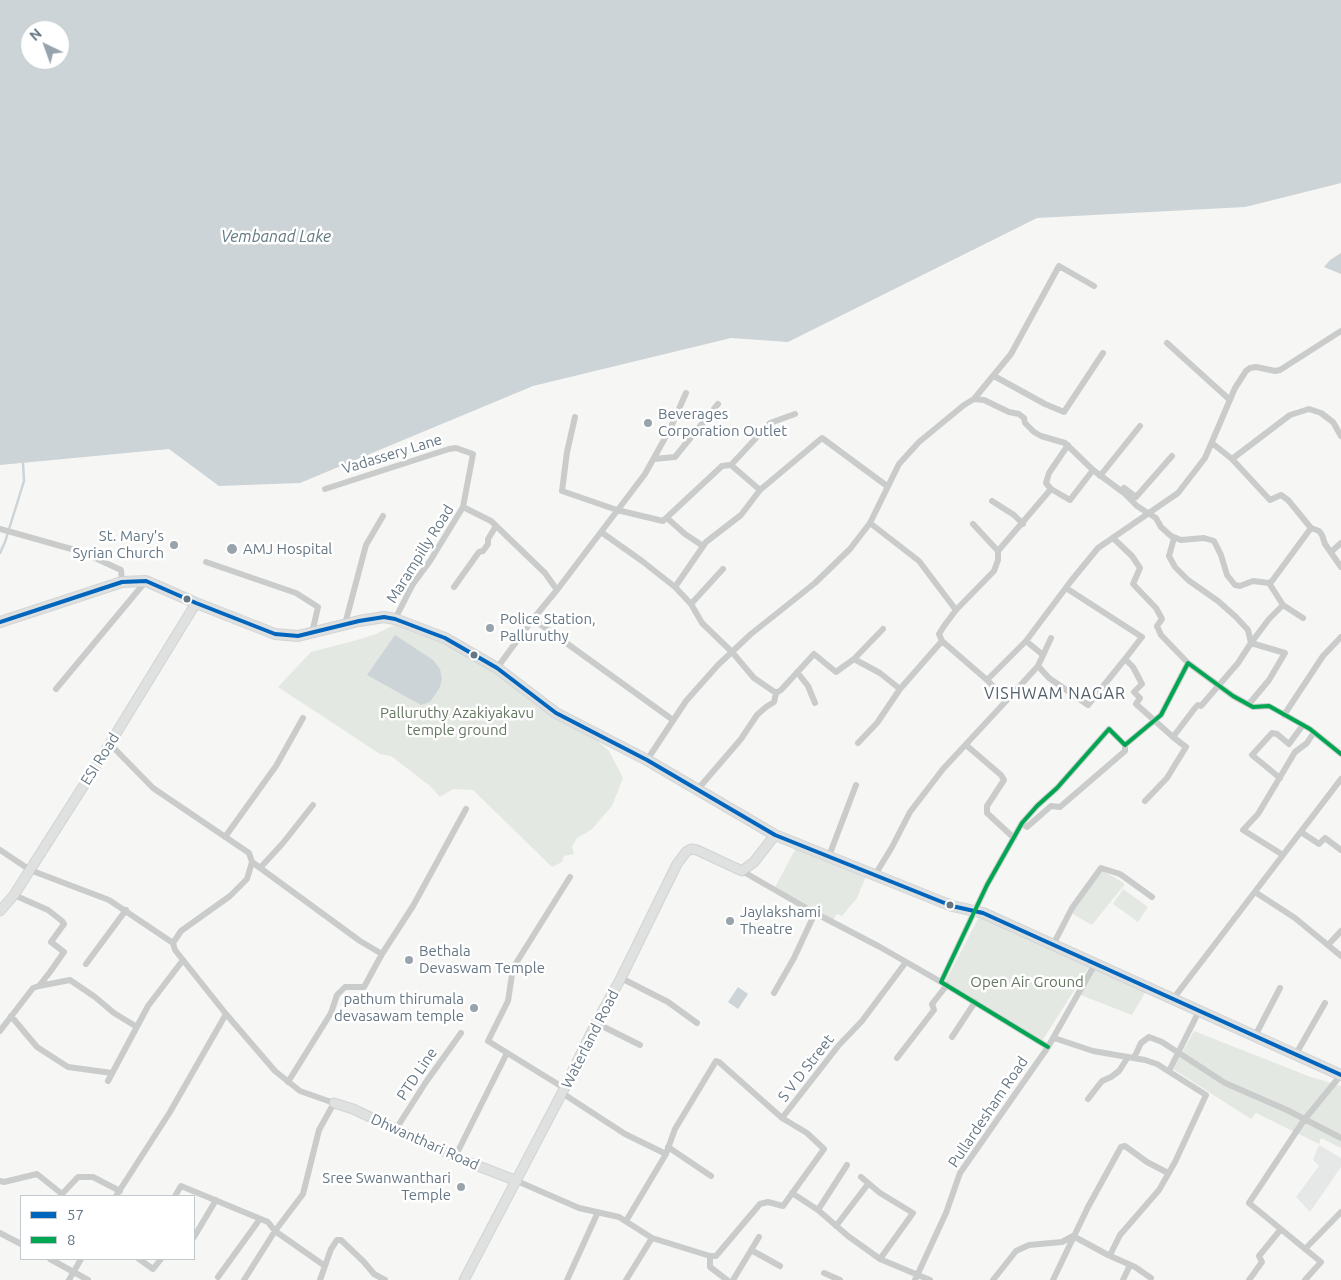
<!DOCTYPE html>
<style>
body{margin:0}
#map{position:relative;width:1341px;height:1280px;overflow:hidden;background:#f6f6f4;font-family:Ubuntu,sans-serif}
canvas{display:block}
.legend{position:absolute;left:20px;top:1195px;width:175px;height:65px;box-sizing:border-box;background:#fff;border:1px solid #c1c9ce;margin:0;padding:6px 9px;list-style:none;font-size:15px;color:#657785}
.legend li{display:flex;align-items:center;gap:10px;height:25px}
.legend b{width:25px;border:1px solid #c1c9ce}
.north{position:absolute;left:20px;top:20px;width:50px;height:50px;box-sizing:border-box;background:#fff;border:1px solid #c1c9ce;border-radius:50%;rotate:318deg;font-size:14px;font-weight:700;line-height:20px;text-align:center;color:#657785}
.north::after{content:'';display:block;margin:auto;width:18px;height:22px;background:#98a3ac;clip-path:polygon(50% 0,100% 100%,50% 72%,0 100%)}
</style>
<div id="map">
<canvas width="1341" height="1280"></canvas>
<ul class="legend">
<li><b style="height:6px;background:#0065bd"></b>57</li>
<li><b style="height:6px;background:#00a651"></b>8</li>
</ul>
<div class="north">N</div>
</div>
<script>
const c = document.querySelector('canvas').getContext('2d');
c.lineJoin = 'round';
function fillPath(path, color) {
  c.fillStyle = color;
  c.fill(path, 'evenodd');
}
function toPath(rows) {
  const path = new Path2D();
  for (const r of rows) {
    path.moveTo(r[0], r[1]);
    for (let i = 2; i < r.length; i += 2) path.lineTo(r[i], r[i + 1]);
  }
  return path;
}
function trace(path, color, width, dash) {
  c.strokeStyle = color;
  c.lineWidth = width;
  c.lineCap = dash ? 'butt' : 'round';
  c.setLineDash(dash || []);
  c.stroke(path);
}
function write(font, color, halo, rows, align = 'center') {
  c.font = font + ' Ubuntu,sans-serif';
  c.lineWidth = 5;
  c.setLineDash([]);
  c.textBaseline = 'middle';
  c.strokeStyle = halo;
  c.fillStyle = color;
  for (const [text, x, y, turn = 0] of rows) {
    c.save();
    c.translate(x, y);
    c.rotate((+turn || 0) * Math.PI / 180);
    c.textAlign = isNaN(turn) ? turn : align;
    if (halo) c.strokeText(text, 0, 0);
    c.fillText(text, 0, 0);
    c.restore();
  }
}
fillPath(toPath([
 [1319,1145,1341,1158,1341,1167,1310,1212,1296,1197,1319,1166,1313,1160]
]), '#e6e7e7');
fillPath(toPath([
 [398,623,451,644,585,730,609,751,623,778,612,806,591,830,577,838,572,847,574,854,564,856,562,862,552,867,473,790,453,789,440,797,430,786,391,756,380,754,278,687,311,652,357,640,376,634],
 [797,846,867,874,857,898,842,916,837,914,833,920,773,891],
 [1102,870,1125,884,1092,925,1071,913],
 [1123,889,1148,907,1138,922,1113,904],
 [980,915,1091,964,1042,1041,945,982],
 [1095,965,1148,988,1132,1015,1078,994],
 [1194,1031,1308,1076,1341,1086,1341,1148,1321,1138,1319,1144,1256,1113,1251,1119,1173,1069]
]), '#e4e8e2');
fillPath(toPath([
 [0,0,1341,0,1341,183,1245,207,1037,218,788,342,731,338,533,386,300,483,219,486,169,449,0,465],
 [30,30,60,30,60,60,30,60],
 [1341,253,1341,274,1324,267,1330,260],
 [395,635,433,660,440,669,442,679,440,687,430,702,421,705,367,675],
 [738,987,748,994,738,1009,728,1002]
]), '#ccd4d7');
trace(toPath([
 [0,553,5,542,24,481,23,463]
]), '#ccd4d7', 2.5);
const secondary = toPath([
 [0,911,14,895,93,771,196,603],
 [334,1103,353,1109,455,1157,517,1181],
 [464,1280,562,1093,596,1023,621,978,677,864,686,852,691,849,697,850,742,871,754,862,775,835]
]);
const primary = toPath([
 [0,622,122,582,146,581,196,603,275,634,298,636,359,621,384,617,395,619,445,638,497,668,556,713,647,760,775,835,952,906,983,913,1341,1075]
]);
trace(secondary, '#d2d3d4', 11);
trace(primary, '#d3d4d4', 12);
trace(toPath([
 [1167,343,1230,400],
 [994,376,1045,404,1064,412,1103,353],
 [974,399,1011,354,1059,266,1094,286],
 [575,417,567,452,562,491,617,510,663,521,722,466,731,465,760,490],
 [1212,443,1232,459,1270,500,1281,495,1288,500,1311,528],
 [1068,445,1049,473,1046,483,1051,489,1070,500,1093,470],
 [654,459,675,457,718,404],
 [1232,459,1290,415,1309,409,1321,413,1333,422,1341,436],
 [731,465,770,423,795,414],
 [1100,476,1140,426],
 [1124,488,1136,497,1172,456],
 [325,489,449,449,456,448,473,454,463,507],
 [992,501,1014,515,1023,524],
 [667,518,685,534,703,546],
 [870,523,919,561,956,610],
 [973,524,998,551],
 [0,529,82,552,121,570,122,582],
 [601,532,642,561,675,587,691,604,702,623,732,652,754,678,776,693,781,690,814,654,836,672,854,659,880,673,900,689],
 [1113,538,1132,556,1140,568,1133,584,1156,608,1162,619,1157,626,1161,635,1188,663],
 [1331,552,1341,543],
 [206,562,296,593,318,607,312,633],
 [1269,583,1283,605,1303,618],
 [454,587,479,552,483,551,488,544,488,539,496,526],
 [675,587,706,542,741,515,760,490,822,438,887,486],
 [1066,588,1142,637,1125,659,1133,667,1142,684,1134,692,1140,698,1136,704,1173,737,1195,708,1198,705,1201,706,1238,663,1251,643,1248,630,1236,617,1218,601,1188,580,1175,567,1169,556,1174,538],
 [691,604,723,569],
 [395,619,413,584,430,561,463,507,491,521,545,573,557,590],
 [533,619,673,720],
 [345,624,366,545,383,516],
 [942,641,987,680],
 [1026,641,1043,655],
 [854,659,883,629],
 [1038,666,1049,678,1088,705,1125,659],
 [497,668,533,619,557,590,645,474,670,429,686,393],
 [797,672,808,686,815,703],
 [56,689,146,581],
 [1007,700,1038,666,1051,638],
 [1249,704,1269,680,1285,653,1251,643,1269,619,1283,605],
 [1284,715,1323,656,1341,637],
 [858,743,877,723,900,689,942,641,939,634,944,626,956,610,994,571,998,560,998,551,1051,489],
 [110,744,153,788,249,853,252,862,247,879,230,896,181,931,173,943],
 [966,745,1001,775,1004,780,987,806,987,813,1014,838],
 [647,760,686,701,718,665,751,634,815,583,850,549,870,523,899,464,919,442,964,405,974,399,984,400,1009,412,1019,414,1024,418,1025,423,1034,432,1041,436,1065,443,1093,470,1124,493,1137,506,1156,518,1161,527,1171,536,1181,540,1204,538,1214,541,1221,555,1227,575,1235,585,1240,586,1253,581,1269,583,1272,581,1311,528,1319,531,1322,535,1325,544,1341,567],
 [1280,778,1252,755,1272,733,1277,734,1289,744,1303,725],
 [698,789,741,739,757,715,766,707,774,702,776,693],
 [1145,801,1167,778,1186,747,1173,737],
 [1022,823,1027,827,1051,806,1060,807,1125,751,1125,745],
 [1301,832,1319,844,1325,838,1341,850],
 [225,837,276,766,303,718],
 [0,850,30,870,109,900,173,943,175,950,226,1014,275,1071,300,1091,334,1103,319,1130,303,1194,275,1231,244,1280],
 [1283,855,1243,830,1258,814,1295,752,1307,743,1314,732],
 [829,856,856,785],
 [252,862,360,941,382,954],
 [260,868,283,843,313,805],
 [742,871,815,913,880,947,941,982],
 [875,875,892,847,910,812,943,769,1007,700,987,680,1026,641,1071,581,1098,548,1178,493,1205,458,1235,388,1246,371,1250,368,1256,367,1275,371,1280,370,1341,331],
 [1255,892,1295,918,1341,956],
 [1053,945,1072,908,1101,868,1120,874,1152,897],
 [1328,945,1341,931],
 [86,964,126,910],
 [621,978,668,1002,697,1023],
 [39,986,70,980,95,997,114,1013,137,1027],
 [774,993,794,958,815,913],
 [1173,999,1341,779],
 [11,1016,37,1047,68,1067,112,1073],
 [596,1023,640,1045],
 [0,1031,33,988,39,986,50,972,64,952,51,942,64,924,62,921,48,910,14,895],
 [1255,1036,1280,988],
 [952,1037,975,1002],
 [1054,1038,1093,1051,1145,1060,1157,1064,1206,1095,1175,1162,1159,1190,1120,1235,1110,1255],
 [1048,1047,941,982,987,885,1022,823,1037,806,1057,788,1109,729,1125,745,1161,715,1188,663,1233,696,1253,707,1269,706,1310,729,1341,754],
 [1296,1054,1325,1003],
 [897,1058,934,1010,932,1004,947,985],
 [1134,1058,1141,1043,1149,1037,1162,1042,1225,1083,1287,1110,1341,1138],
 [1169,1071,1199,1011],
 [108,1081,148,1006,183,960],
 [288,1082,331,1013,337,995,345,987,364,987,382,954,413,906,466,809],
 [564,1088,488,1041,508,1001,513,968,570,877],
 [562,1093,625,1134,666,1154],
 [1088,1099,1102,1081,1111,1077,1119,1071,1128,1057],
 [782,1118,839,1045,862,1021,906,962],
 [396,1129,426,1082,461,1033],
 [668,1147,711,1176],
 [455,1157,507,1053],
 [861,1177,880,1193,913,1213,880,1259,930,1280],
 [0,1181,4,1182,37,1174,62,1194,78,1177,93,1177,120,1191],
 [517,1181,579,1208,619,1217,652,1238,626,1280],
 [792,1193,818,1210,848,1236,880,1259],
 [116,1196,170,1112,226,1014],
 [175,1196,181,1186,268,1222,275,1231,325,1266,331,1249,337,1240,341,1240,364,1262,374,1274,385,1280],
 [818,1210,847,1165],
 [626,1221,666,1154,675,1129,716,1061,719,1062,782,1118,807,1133,824,1149,783,1206,768,1202,760,1204,716,1256,710,1256,652,1238],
 [836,1226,868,1184],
 [0,1233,21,1244],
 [194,1237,216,1200],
 [1305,1249,1341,1212],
 [751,1250,780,1266],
 [710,1256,710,1267,727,1280],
 [50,1259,88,1280],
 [139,1259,153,1269,161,1259],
 [824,1273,840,1280],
 [218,1277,260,1219],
 [69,1280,81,1259],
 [320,1280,325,1266],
 [567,1280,598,1212],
 [733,1280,759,1237],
 [915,1280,946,1213,960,1173,1048,1047,1095,964],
 [993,1280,1016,1251,1029,1245,1062,1242,1073,1236,1108,1255,1135,1267,1151,1278],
 [1053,1280,1088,1207,1121,1147,1125,1146,1147,1162,1168,1173],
 [1123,1280,1130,1265],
 [1249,1280,1262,1262,1259,1256,1281,1229],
 [1305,1280,1321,1262,1249,1203,1304,1120,1341,1075]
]), '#cacccc', 6);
trace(secondary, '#dfe0e0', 9);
trace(primary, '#dfe0e0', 10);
trace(toPath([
 [0,622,122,582,146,581,196,603,275,634,298,636,359,621,384,617,395,619,445,638,497,668,556,713,647,760,775,835,952,906,983,913,1341,1075]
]), '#0065bd', 4);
trace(toPath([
 [1048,1047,941,982,987,885,1022,823,1037,806,1057,788,1109,729,1125,745,1161,715,1188,663,1233,696,1253,707,1269,706,1310,729,1341,754]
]), '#00a651', 4);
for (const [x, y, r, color] of [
 [648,423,5,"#98a3ac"],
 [174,545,5,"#98a3ac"],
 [232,549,6,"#98a3ac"],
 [187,599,4.5,"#657785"],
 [490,628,5,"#98a3ac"],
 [474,655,4.5,"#657785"],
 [950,905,4.5,"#657785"],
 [730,921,5,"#98a3ac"],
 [409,960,5,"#98a3ac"],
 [474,1008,5,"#98a3ac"],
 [461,1187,5,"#98a3ac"]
]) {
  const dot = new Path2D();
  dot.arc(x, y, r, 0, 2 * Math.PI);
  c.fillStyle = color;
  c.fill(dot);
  trace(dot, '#fff', 2);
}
write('15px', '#657785', '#fff', [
 ["Beverages",658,414],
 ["Corporation Outlet",658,431],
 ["St. Mary's",164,536,"right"],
 ["Syrian Church",164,553,"right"],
 ["AMJ Hospital",243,549],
 ["Police Station,",500,619],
 ["Palluruthy",500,636],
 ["Jaylakshami",740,912],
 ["Theatre",740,929],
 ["Bethala",419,951],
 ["Devaswam Temple",419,968],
 ["pathum thirumala",464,999,"right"],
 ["devasawam temple",464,1016,"right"],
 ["Sree Swanwanthari",451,1178,"right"],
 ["Temple",451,1195,"right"]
], 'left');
write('15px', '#657785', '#fff', [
 ["Vadassery Lane",392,454,-17],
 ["Marampilly Road",420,554,-58],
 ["ESI Road",100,759,-58],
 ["Waterland Road",590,1039,-63],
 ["S V D Street",806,1068,-52],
 ["PTD Line",417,1074,-56],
 ["Pullardesham Road",988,1112,-56],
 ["Dhwanthari Road",425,1142,24]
]);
write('15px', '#657760', '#fff', [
 ["Palluruthy Azakiyakavu",457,713],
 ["temple ground",457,730],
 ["Open Air Ground",1027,982]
]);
write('italic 16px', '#617981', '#fff', [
 ["Vembanad Lake",276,237]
]);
c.letterSpacing = '1px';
write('16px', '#53606a', '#fff', [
 ["VISHWAM NAGAR",1055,694]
]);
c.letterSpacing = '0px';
</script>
